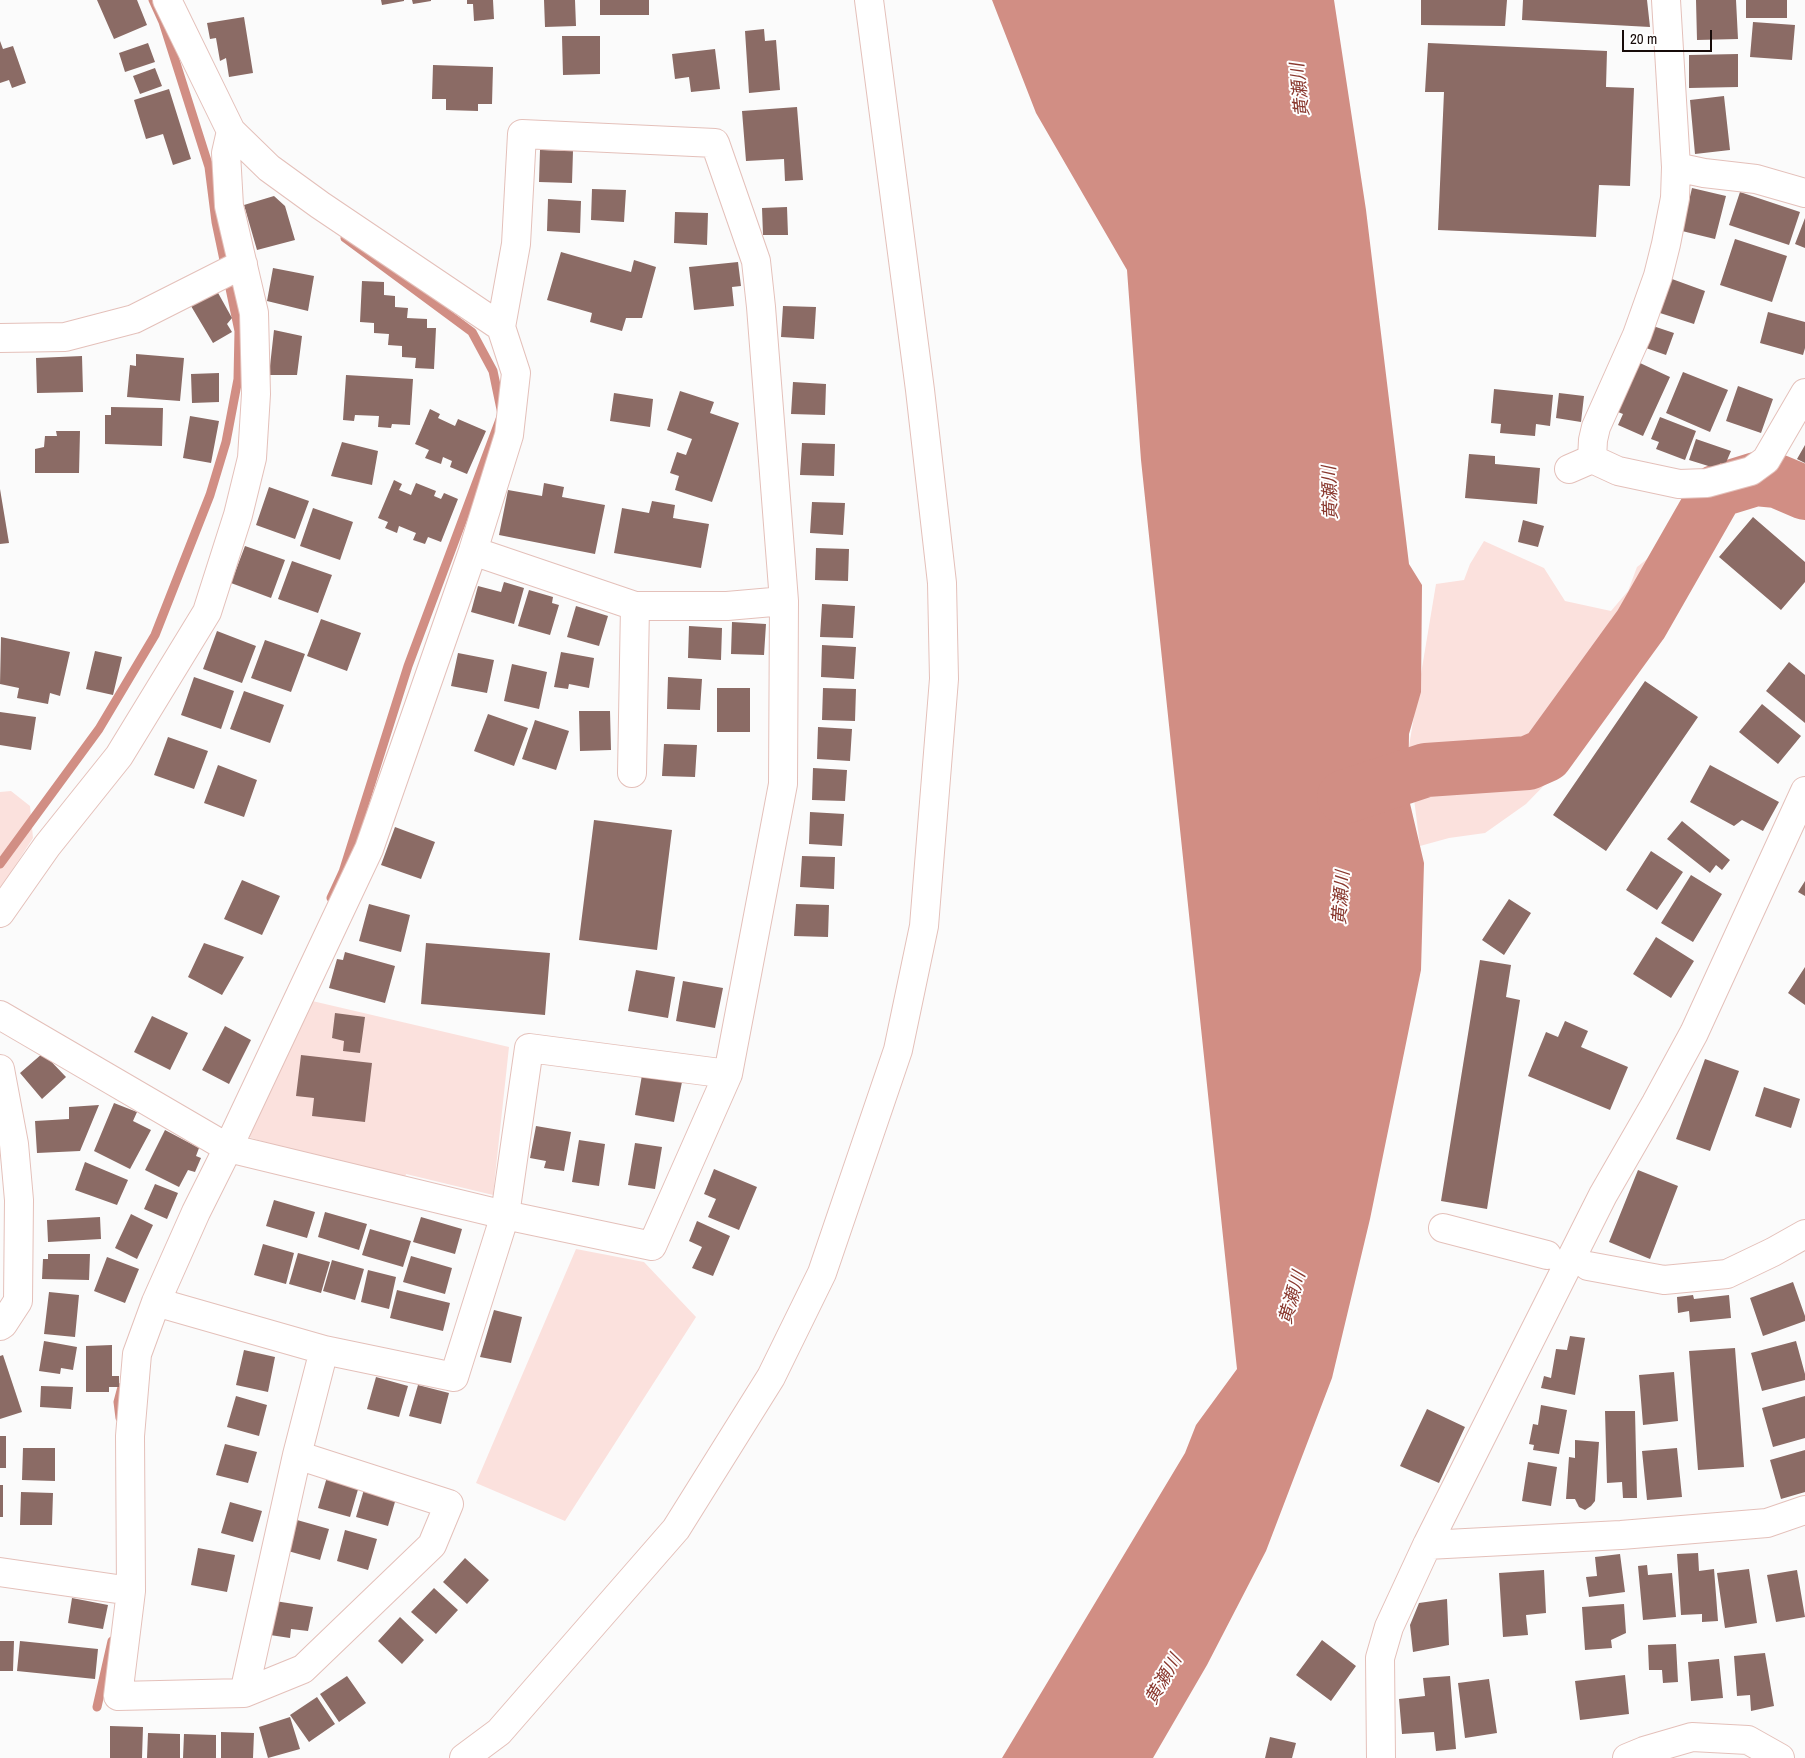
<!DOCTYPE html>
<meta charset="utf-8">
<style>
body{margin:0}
#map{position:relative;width:1805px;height:1758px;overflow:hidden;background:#fbfbfb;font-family:"Archivo Narrow",sans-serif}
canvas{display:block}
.scale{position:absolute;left:1622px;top:30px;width:90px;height:22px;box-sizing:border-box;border:2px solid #170b09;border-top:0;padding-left:6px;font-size:15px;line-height:18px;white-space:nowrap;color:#170b09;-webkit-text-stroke:4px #fff;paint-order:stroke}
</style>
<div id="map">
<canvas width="1805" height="1758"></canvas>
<div class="scale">20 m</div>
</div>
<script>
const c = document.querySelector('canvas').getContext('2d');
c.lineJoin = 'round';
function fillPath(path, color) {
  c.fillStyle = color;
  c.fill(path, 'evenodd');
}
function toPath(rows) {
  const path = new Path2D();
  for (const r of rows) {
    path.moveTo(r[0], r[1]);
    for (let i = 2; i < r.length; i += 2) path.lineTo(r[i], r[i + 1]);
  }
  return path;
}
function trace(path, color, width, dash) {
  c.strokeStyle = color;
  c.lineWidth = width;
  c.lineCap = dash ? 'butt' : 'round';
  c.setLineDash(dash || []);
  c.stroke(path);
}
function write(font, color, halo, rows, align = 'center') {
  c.font = font + ' "Archivo Narrow","Noto Sans JP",sans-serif';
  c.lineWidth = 4;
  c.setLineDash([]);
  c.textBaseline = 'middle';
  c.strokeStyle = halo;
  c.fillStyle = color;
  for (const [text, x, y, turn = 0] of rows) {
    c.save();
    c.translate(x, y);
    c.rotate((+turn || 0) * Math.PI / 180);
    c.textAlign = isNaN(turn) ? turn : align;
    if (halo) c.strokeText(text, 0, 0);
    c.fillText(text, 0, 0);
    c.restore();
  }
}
fillPath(toPath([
 [1706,512,1727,520,1669,617,1560,769,1526,804,1485,833,1449,838,1420,846,1408,752,1436,584,1464,580,1470,564,1484,541,1544,568,1565,601,1611,611,1628,591,1637,567],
 [11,791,30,806,33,838,0,889,0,792],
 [308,1000,509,1047,493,1195,406,1174,403,1185,245,1136],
 [576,1249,644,1262,696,1317,565,1521,476,1483]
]), '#fbe1dd');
fillPath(toPath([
 [992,0,1334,0,1366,210,1409,564,1422,585,1421,692,1409,734,1408,795,1424,863,1421,970,1370,1219,1332,1378,1266,1551,1207,1665,1153,1758,1002,1758,1185,1453,1196,1425,1237,1369,1141,460,1127,270,1036,113]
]), '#d18e84');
trace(toPath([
 [0,864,99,729,155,635,210,495,226,442,238,379,239,331,216,222,209,167,163,22,153,0],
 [331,898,343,872,408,666,502,414,493,371,472,332,345,238],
 [120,1418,118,1402,122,1387],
 [97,1707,112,1641]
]), '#d18e84', 9);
trace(toPath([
 [1344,797,1426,770,1528,763,1546,755,1641,624,1717,491,1756,479,1777,481,1805,493]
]), '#d18e84', 54);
fillPath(toPath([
 [97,0,137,0,147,25,114,39],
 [381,0,404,0,404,1,382,5],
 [412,0,431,0,431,1,413,4],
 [467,0,493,0,494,19,474,21,473,4,467,4],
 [544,0,575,0,576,26,545,27],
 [600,0,649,0,649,15,600,15],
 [1421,0,1507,0,1505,26,1421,25],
 [1523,0,1647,0,1650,27,1522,20],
 [1696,0,1736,0,1738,39,1697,40],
 [1746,0,1787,0,1787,18,1746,18],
 [244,17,253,73,229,77,226,58,220,61,216,38,210,39,207,23],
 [1753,22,1795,25,1792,60,1750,57],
 [764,29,765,41,776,40,780,90,749,93,745,31],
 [562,36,600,36,600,74,563,75],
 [0,41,3,49,13,46,26,83,12,88,9,80,0,83],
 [148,43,155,62,125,72,119,53],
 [1428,43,1607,51,1606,87,1634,88,1630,186,1599,185,1596,237,1438,230,1444,92,1425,92],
 [715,49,720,89,691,92,689,77,675,79,672,54],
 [1738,54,1738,87,1689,88,1689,55],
 [433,65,493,67,492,104,478,104,478,111,446,110,446,99,432,99],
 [155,68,162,86,140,94,133,76],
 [169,89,191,159,173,165,163,134,146,139,134,100],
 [1724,96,1730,150,1695,154,1690,100],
 [797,107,803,180,785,181,784,159,746,161,742,111],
 [540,150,573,151,572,183,539,182],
 [1692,188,1726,196,1715,239,1682,231],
 [592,189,626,190,624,222,591,220],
 [1740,192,1800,212,1789,245,1729,225],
 [274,196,285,206,295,240,257,250,244,205],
 [548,199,581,201,580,233,547,231],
 [787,207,788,235,763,235,762,208],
 [675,212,708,213,707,245,674,243],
 [1805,218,1805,248,1795,244],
 [1735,239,1787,256,1772,302,1720,285],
 [561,252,631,272,634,260,656,267,642,318,626,318,622,331,590,322,592,313,547,300],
 [738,262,741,286,732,287,734,306,694,310,689,267],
 [273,268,314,276,308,311,267,301],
 [1672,279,1705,291,1694,324,1660,313],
 [362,281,384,282,384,295,395,296,395,307,408,308,407,318,427,319,427,328,436,328,434,369,415,368,416,358,402,357,402,346,388,345,389,334,374,333,374,323,360,322],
 [217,291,232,318,227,324,232,332,213,343,191,306],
 [783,306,816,307,814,339,781,337],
 [1768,312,1805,322,1805,348,1803,355,1760,343],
 [1653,326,1674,333,1666,355,1646,348],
 [274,330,302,336,297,375,269,375],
 [136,354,184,358,180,401,127,397,130,365,136,366],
 [82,356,83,392,37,393,36,358],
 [1640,363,1670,377,1643,436,1618,425,1623,414,1618,412],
 [1683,372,1728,390,1710,432,1666,413],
 [219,373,219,402,192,403,191,374],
 [346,375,413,379,410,425,392,424,391,428,378,427,379,416,355,415,354,421,343,420],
 [793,382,826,384,825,415,791,414],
 [1738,386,1773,399,1761,433,1726,421],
 [1494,389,1553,395,1550,426,1536,424,1535,436,1500,433,1501,424,1491,423],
 [680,391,714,402,710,413,739,423,712,502,675,490,679,476,670,473,677,452,686,455,692,439,667,430],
 [614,393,653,399,650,427,610,421],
 [1559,393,1584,396,1581,422,1556,418],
 [111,407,163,408,162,446,105,444,105,415,111,415],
 [430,409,440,414,438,418,455,426,458,419,486,431,467,474,450,467,452,461,443,457,441,464,425,458,429,450,415,444],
 [190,416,219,421,211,463,183,458],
 [1660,417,1696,431,1685,460,1656,449,1659,442,1651,439],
 [56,431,80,431,79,473,35,473,35,449,44,447,45,436,57,436],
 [1696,439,1731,451,1725,465,1720,463,1718,469,1689,460],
 [342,442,378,451,372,485,331,476],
 [802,443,835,444,834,476,800,475],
 [1805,445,1805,463,1797,459],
 [1469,454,1495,456,1495,464,1540,468,1537,504,1465,498],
 [394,480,402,484,399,490,411,495,416,483,436,491,434,496,441,499,444,493,458,499,441,542,428,537,425,544,413,540,416,533,399,526,397,533,385,528,388,522,378,518],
 [544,483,564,487,562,497,605,505,595,554,499,535,508,490,542,496],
 [269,487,309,501,295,539,256,525],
 [0,489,9,543,0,544],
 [652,501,675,505,673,518,709,524,701,568,614,553,622,508,649,513],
 [812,502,845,503,843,535,810,533],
 [313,508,353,522,340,560,300,546],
 [1753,517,1805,562,1805,582,1781,610,1719,557],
 [1523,520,1544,526,1538,547,1518,542],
 [245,546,285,560,271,598,231,583],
 [816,548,849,549,848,581,815,580],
 [292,561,332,575,318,613,278,599],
 [504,582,524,588,514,624,471,612,478,586,501,592],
 [529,590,553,597,552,603,559,605,550,635,518,626],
 [822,604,855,606,853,638,820,637],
 [576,606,608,616,599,646,567,637],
 [321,619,361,633,347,671,307,656],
 [732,622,766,624,764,655,731,654],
 [689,626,722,628,721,660,688,658],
 [217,631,256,646,242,683,203,669],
 [1,637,70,652,60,696,50,693,48,704,17,698,19,688,0,684],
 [265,640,305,654,291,692,251,678],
 [822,645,856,647,854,679,821,677],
 [95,651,122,657,113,695,86,689],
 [561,652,594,658,589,688,569,684,568,689,554,687],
 [458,653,494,660,487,693,451,686],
 [1789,662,1805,675,1805,723,1766,691],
 [512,664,547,672,539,709,504,701],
 [194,677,234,691,221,729,181,715],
 [668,677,702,679,700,710,667,709],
 [1645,681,1698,717,1606,851,1553,815],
 [717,688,750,688,750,732,717,732],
 [823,688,856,689,855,721,822,720],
 [244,691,284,705,270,743,230,729],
 [1762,704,1801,736,1778,764,1739,732],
 [579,711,610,711,611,750,580,751],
 [0,712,36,717,31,750,0,745],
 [488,714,528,728,514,766,474,751],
 [535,720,569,731,556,770,522,759],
 [818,727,852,729,850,761,817,759],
 [168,737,208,751,194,789,154,775],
 [664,744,697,745,695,777,662,776],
 [218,765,257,780,244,817,204,803],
 [1710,765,1779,802,1763,831,1742,820,1734,826,1690,802],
 [813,768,847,770,845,801,812,800],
 [810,812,844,814,842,846,809,844],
 [594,820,672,830,657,950,579,940],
 [1682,821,1730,860,1722,870,1716,865,1710,873,1667,839],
 [395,827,435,842,421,879,381,865],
 [1651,851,1683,872,1657,910,1626,890],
 [802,856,835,857,834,889,800,887],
 [1691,875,1722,894,1693,942,1661,923],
 [242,880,280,896,262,935,224,919],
 [1805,881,1805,896,1798,892],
 [1509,899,1531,913,1504,955,1482,940],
 [369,904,410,915,401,952,359,941],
 [796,904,829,905,828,937,794,936],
 [1656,937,1694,961,1671,998,1633,974],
 [204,943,244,957,222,995,188,977],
 [426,943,550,953,545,1015,421,1004],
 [345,952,395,966,385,1003,329,988,337,959,343,960],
 [1480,960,1511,965,1506,997,1520,1000,1487,1209,1441,1201],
 [1805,967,1805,1005,1788,993],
 [636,970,675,977,668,1018,628,1011],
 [683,981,723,988,715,1028,676,1021],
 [335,1013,365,1017,360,1053,343,1051,344,1041,332,1038],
 [152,1016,188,1033,170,1070,134,1052],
 [1565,1021,1588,1031,1581,1047,1628,1067,1610,1110,1528,1076,1546,1032,1558,1037],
 [225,1026,251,1040,229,1084,202,1070],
 [43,1053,66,1077,42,1099,20,1073],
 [301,1055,372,1063,365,1122,312,1116,314,1098,296,1096],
 [1705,1059,1739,1071,1710,1151,1676,1139],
 [642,1075,682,1082,674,1122,635,1115],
 [1764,1087,1800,1099,1791,1128,1755,1116],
 [114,1103,137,1112,133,1121,151,1130,130,1169,94,1151],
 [99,1105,80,1151,37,1153,35,1121,69,1119,69,1107],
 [536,1126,571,1132,564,1171,544,1168,546,1161,530,1158],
 [165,1130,199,1148,196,1156,201,1158,195,1172,188,1170,179,1187,145,1170],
 [579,1140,605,1144,599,1186,572,1182],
 [635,1143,662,1147,655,1189,628,1185],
 [85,1162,128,1180,117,1205,75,1190],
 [714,1169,757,1187,739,1230,708,1217,716,1199,704,1194],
 [1638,1170,1678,1186,1650,1259,1609,1242],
 [155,1184,178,1193,167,1219,144,1209],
 [274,1200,315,1212,307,1238,266,1226],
 [325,1212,367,1224,359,1250,318,1237],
 [131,1214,153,1225,137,1259,115,1248],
 [100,1217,101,1239,48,1242,47,1220],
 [421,1217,462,1229,455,1254,413,1242],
 [697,1221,730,1236,713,1276,692,1268,702,1247,689,1241],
 [370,1229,411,1241,403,1267,362,1255],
 [263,1244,294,1253,286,1284,254,1275],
 [298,1253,330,1262,321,1293,289,1284],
 [48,1254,90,1254,89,1280,42,1279,43,1259,48,1259],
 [411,1256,452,1268,445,1294,403,1282],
 [107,1257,139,1269,125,1303,94,1291],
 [332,1260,364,1269,355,1300,323,1291],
 [368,1270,396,1277,389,1309,361,1302],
 [1793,1282,1805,1316,1805,1321,1763,1336,1750,1298],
 [397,1290,450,1303,443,1331,390,1318],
 [49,1292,79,1295,75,1337,44,1334],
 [1693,1295,1694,1299,1729,1295,1731,1318,1690,1322,1689,1311,1678,1313,1677,1297],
 [494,1310,522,1317,511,1363,480,1357],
 [1570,1336,1585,1338,1575,1395,1541,1388,1544,1376,1551,1378,1556,1349,1567,1350],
 [44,1341,77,1347,73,1370,61,1368,60,1374,39,1371],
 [1796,1341,1805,1374,1805,1380,1762,1391,1751,1353],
 [112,1345,112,1376,119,1376,119,1387,109,1387,109,1392,86,1392,86,1346],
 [1735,1348,1744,1467,1698,1470,1689,1351],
 [244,1350,275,1357,268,1392,236,1385],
 [3,1355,22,1412,0,1419,0,1356],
 [1674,1372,1678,1421,1643,1425,1639,1375],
 [376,1377,408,1386,399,1417,367,1409],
 [418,1385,449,1393,441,1424,409,1416],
 [41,1386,73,1387,71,1409,40,1407],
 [236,1396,267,1405,259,1436,227,1427],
 [1805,1396,1805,1438,1773,1447,1762,1408],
 [1541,1405,1567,1410,1559,1454,1533,1450,1534,1445,1529,1444,1533,1424,1538,1425],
 [1427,1409,1465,1427,1439,1483,1400,1466],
 [1605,1411,1635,1411,1637,1498,1623,1498,1622,1482,1607,1483],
 [0,1436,6,1436,6,1468,0,1468],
 [1575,1440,1599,1442,1595,1501,1591,1506,1585,1510,1579,1507,1575,1499,1566,1499,1569,1457,1575,1458],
 [225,1444,257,1452,248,1483,216,1475],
 [23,1448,55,1448,55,1481,22,1480],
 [1677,1448,1682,1497,1647,1500,1642,1451],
 [1805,1450,1805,1492,1781,1499,1770,1460],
 [1528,1462,1557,1467,1551,1506,1522,1501],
 [327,1477,359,1486,350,1517,318,1508],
 [0,1485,3,1485,3,1517,0,1517],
 [365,1486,397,1495,388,1526,356,1517],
 [21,1492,53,1493,52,1525,20,1525],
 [230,1502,262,1511,253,1542,221,1533],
 [297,1520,329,1529,320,1560,288,1551],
 [345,1530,377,1539,368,1570,337,1561],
 [198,1548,235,1555,227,1592,191,1585],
 [1698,1553,1699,1571,1714,1569,1718,1621,1702,1622,1702,1614,1681,1615,1677,1554],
 [1620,1554,1625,1592,1589,1597,1586,1577,1597,1576,1595,1557],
 [465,1558,489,1580,467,1604,443,1582],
 [1647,1565,1648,1575,1672,1573,1676,1617,1643,1620,1638,1566],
 [1749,1569,1757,1623,1725,1628,1717,1573],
 [1544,1570,1546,1613,1526,1615,1528,1635,1503,1637,1499,1573],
 [1797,1570,1805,1617,1776,1622,1767,1575],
 [434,1588,458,1610,436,1634,411,1612],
 [72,1598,108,1605,103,1629,68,1623],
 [1447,1599,1449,1645,1413,1652,1410,1625,1419,1603],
 [275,1601,313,1607,308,1631,291,1629,290,1638,270,1635],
 [1624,1604,1626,1633,1611,1640,1612,1648,1585,1650,1582,1607],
 [400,1617,424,1640,402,1664,378,1641],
 [1322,1640,1356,1666,1331,1701,1296,1675],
 [0,1641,14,1641,13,1671,0,1671],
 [20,1641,98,1649,95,1679,17,1671],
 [1676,1644,1678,1682,1663,1683,1662,1670,1649,1670,1648,1645],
 [1765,1653,1774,1706,1751,1711,1750,1695,1737,1696,1734,1656],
 [1719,1659,1723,1698,1691,1701,1688,1662],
 [1625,1675,1629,1714,1580,1720,1575,1681],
 [347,1676,366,1703,339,1722,320,1694],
 [1450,1676,1456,1749,1436,1751,1434,1732,1402,1734,1399,1699,1425,1696,1423,1678],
 [1489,1679,1497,1733,1465,1738,1458,1683],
 [317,1697,335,1724,309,1742,290,1715],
 [290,1717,300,1749,268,1758,259,1727],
 [110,1726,143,1727,142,1758,110,1758],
 [221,1732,254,1733,253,1758,221,1758],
 [148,1733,180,1734,180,1758,147,1758],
 [184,1734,216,1735,216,1758,183,1758],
 [1270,1737,1296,1743,1292,1758,1265,1758]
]), '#8b6b65');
const minor = toPath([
 [167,0,231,131,269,168,320,205,501,327,516,373,509,435,473,551,369,849,228,1148,196,1212,156,1302,137,1354,130,1436,131,1591,118,1696,244,1693,297,1455,324,1350],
 [1676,167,1704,173,1756,179,1805,193],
 [0,338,65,337,134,319,243,264],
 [1592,459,1618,471,1679,484,1707,483,1751,471,1766,460,1805,393],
 [1569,469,1592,459,1593,440,1596,427,1637,335,1658,276,1666,244,1675,198,1676,167,1666,0],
 [473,551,635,606,727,606,784,601],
 [632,773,635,606],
 [0,913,47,846,119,756,207,612,238,515,252,458,256,394,254,313,229,206,226,153,231,131],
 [0,1015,228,1148,505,1215,652,1246,728,1074,783,784,784,601,761,307,756,261,715,143,522,134,516,244,501,327],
 [0,1069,14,1144,19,1200,18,1301,3,1324,0,1326],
 [1443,1228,1547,1255],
 [1588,1266,1664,1280,1727,1274,1773,1252,1805,1234],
 [156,1302,324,1350,454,1377,505,1215,529,1048,728,1074],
 [1427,1545,1621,1535,1767,1523,1805,1510],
 [0,1572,131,1591],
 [244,1693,303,1669,432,1545,449,1504,297,1455],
 [464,1758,499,1732,676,1529,771,1377,822,1273,898,1050,924,926,944,679,942,583,920,390,869,0],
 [1381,1758,1380,1658,1389,1627,1427,1545,1603,1195,1656,1103,1694,1033,1805,791],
 [1627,1758,1644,1751,1692,1737,1748,1740,1780,1758]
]);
trace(minor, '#e4c0ba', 30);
trace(minor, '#fff', 28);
write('italic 18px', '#89382e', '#fff', [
 ["黄瀬川",1301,90,-96],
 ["黄瀬川",1331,493,-92],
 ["黄瀬川",1342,898,-86],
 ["黄瀬川",1293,1298,-74],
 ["黄瀬川",1164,1680,-60]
]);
</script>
